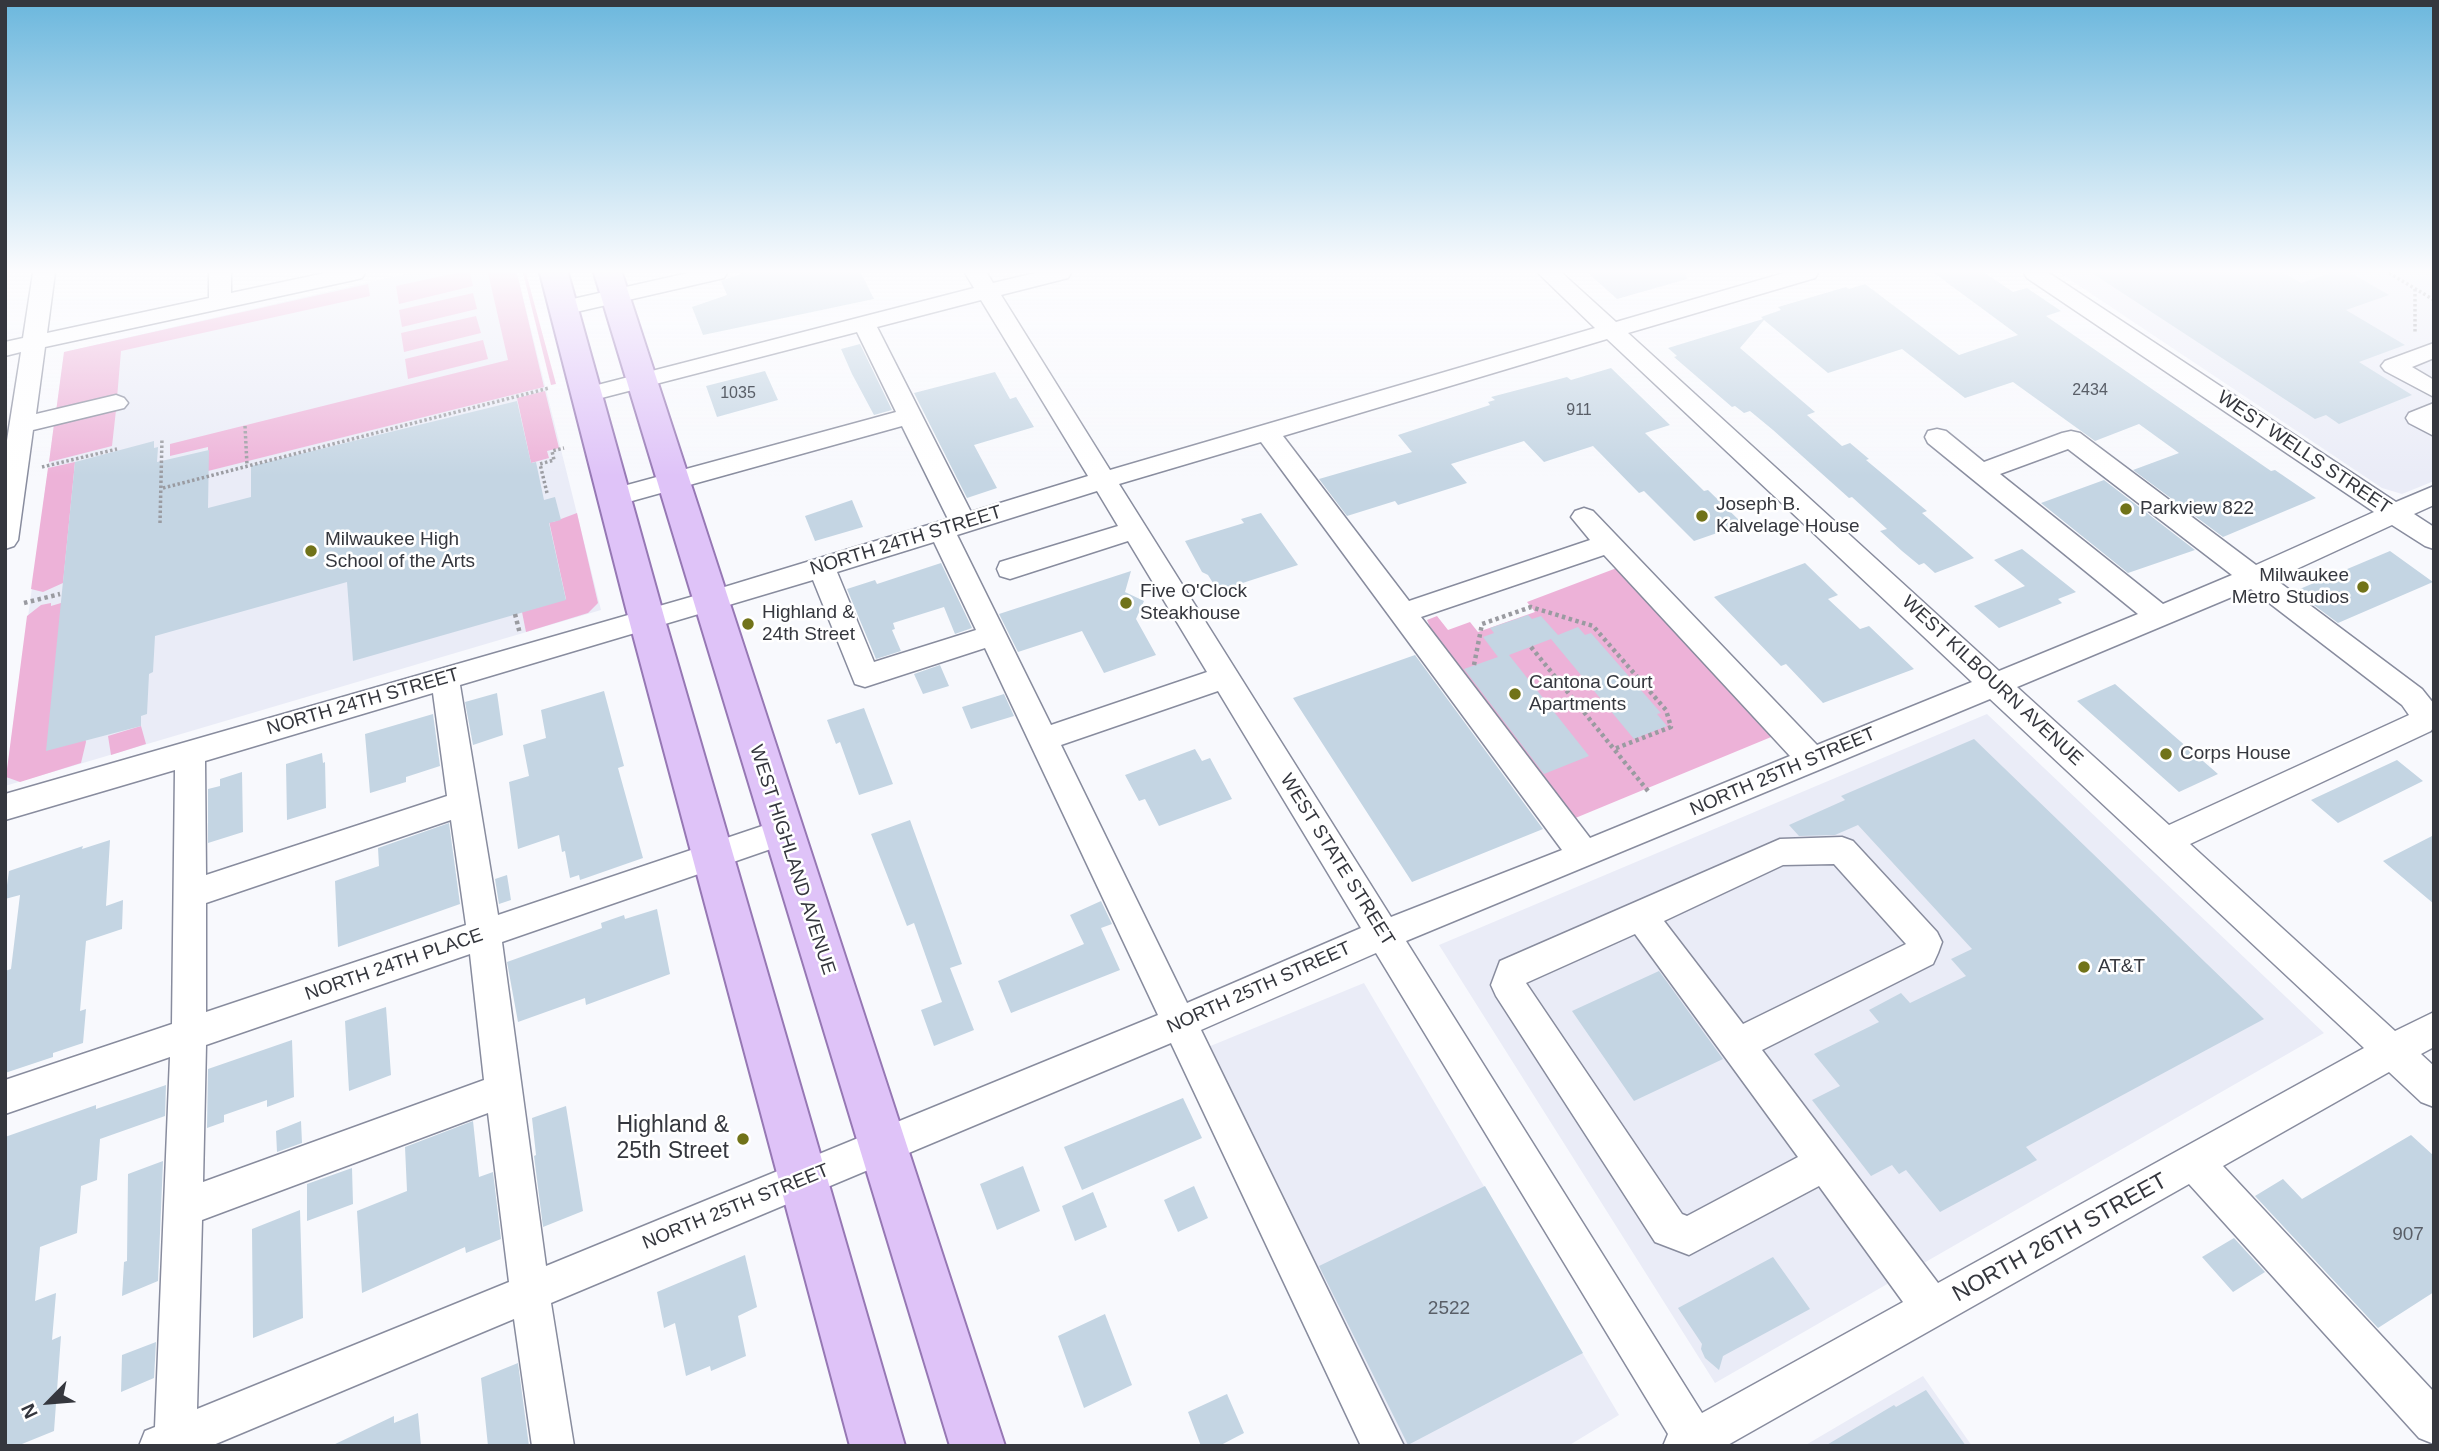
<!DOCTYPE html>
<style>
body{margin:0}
#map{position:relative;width:2439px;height:1451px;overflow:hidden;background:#f8f9fd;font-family:Helvetica,sans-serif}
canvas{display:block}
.frame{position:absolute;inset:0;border:7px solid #35373e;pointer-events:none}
.north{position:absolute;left:14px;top:1367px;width:70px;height:70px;-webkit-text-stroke:5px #fff;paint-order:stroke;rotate:245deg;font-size:19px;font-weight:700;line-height:28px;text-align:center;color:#35373e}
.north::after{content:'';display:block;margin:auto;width:24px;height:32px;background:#35373e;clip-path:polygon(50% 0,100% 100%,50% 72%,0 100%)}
</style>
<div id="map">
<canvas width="2439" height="1451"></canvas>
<div class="frame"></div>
<div class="north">N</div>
</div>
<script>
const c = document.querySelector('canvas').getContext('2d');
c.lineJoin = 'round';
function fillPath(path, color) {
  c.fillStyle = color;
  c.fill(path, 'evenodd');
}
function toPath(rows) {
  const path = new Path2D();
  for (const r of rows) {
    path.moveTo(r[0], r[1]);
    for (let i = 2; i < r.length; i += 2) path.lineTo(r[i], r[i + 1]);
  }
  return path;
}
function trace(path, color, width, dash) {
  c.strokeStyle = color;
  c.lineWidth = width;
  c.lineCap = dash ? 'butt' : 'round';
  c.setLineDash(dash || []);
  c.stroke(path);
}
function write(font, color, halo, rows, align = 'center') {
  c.font = font + ' Helvetica,sans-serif';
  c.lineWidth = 5;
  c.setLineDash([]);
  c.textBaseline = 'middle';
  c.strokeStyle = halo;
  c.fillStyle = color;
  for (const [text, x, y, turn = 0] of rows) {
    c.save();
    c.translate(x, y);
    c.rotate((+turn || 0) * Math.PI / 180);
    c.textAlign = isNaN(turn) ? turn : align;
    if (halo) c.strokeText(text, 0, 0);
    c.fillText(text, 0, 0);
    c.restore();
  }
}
fillPath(toPath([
 [409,273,517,273,601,610,5,786,64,352],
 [2060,273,2434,273,2434,481,2402,494,2382,488],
 [1987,714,2324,1033,1715,1383,1439,945],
 [1364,983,1619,1415,1568,1446,1404,1446,1208,1047],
 [1923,1376,1972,1446,1804,1446]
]), '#eaecf7');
fillPath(toPath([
 [456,273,470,273,473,286,399,304,396,286],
 [488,273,517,273,544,387,208,471,208,447,170,456,170,444,508,360],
 [523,273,526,273,556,384,551,385],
 [368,284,370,296,121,351,117,398,56,412,64,352],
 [473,293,477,309,402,327,399,310],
 [476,316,481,333,404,352,401,333],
 [483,340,488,359,408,379,405,359],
 [545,391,559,448,547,451,549,458,531,463,517,398],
 [116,410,112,446,49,462,54,424],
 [75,462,63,583,43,592,31,589,48,468],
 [577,513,598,603,588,613,526,632,522,612,566,599,549,521,553,522],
 [1622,566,1776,735,1573,819,1433,634,1427,620,1437,616,1448,630,1470,622,1478,632,1535,612,1527,602],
 [51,603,51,606,61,603,86,742,81,763,20,782,6,777,27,616,41,605],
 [141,726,146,744,111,755,108,736]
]), '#edb2d8');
fillPath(toPath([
 [743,273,861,273,874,299,703,335,692,307,727,295,721,281],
 [1588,273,1686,273,1687,279,1617,299],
 [1934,273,1985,273,2013,292,2027,288,2061,311,2046,316,2271,471,2275,470,2316,498,2223,537,2133,470,2179,453,2139,424,2095,441,2013,382,1965,398,1902,349,1828,373,1764,320,1740,348,1815,412,1807,415,1842,446,1850,443,1869,459,1866,460,1927,511,1922,513,1974,558,1935,573,1924,563,1919,565,1902,551,1880,531,1887,529,1852,497,1849,498,1773,430,1750,411,1744,413,1735,406,1732,407,1674,357,1677,356,1668,348,1763,319,1761,317,1781,310,1778,307,1846,287,1849,289,1865,284,1959,355,2018,335],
 [2092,273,2284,273,2301,283,2331,273,2351,273,2389,295,2346,310,2405,345,2359,362,2412,395,2339,424,2326,415,2315,419],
 [860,344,892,410,874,415,852,374,841,349],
 [1611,368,1670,425,1645,433,1704,491,1708,490,1743,524,1694,541,1644,491,1639,493,1593,446,1544,462,1524,441,1451,464,1467,483,1398,505,1395,501,1347,516,1319,479,1412,452,1398,435,1490,405,1488,402,1495,400,1491,397,1567,377,1571,380],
 [765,371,778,400,717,417,706,386],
 [995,372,1010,399,1016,397,1034,427,974,445,997,488,967,498,914,393],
 [517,401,531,463,536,462,544,500,555,497,561,520,549,523,566,600,353,661,347,582,155,636,153,672,149,674,147,714,141,716,141,726,46,751,75,462,154,441,154,448,158,447,157,462,209,450,208,508,251,497,251,466],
 [2104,480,2195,550,2128,573,2041,503],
 [852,500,863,527,815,541,805,516],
 [1261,513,1298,565,1218,591,1208,575,1202,572,1185,541,1244,523,1241,519],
 [2022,549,2076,592,2058,599,2062,603,1999,628,1974,606,2025,586,1994,560],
 [2390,551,2433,582,2338,623,2295,591],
 [941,563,972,628,955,634,944,607,893,623,895,629,892,630,901,651,876,659,847,589,875,580,877,584],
 [1805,563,1838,595,1828,599,1860,629,1869,626,1914,669,1823,703,1786,664,1781,666,1714,597],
 [1131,571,1125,592,1144,601,1136,619,1156,655,1104,673,1082,631,1018,652,999,614],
 [1528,615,1532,619,1541,616,1558,635,1578,627,1585,635,1591,633,1661,713,1657,714,1667,726,1634,739,1551,639,1509,655,1589,756,1544,774,1464,669,1498,657,1483,637,1494,633,1490,628],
 [1415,655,1543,829,1412,882,1293,698],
 [940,665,949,686,923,694,914,674],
 [2115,684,2173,735,2218,774,2179,792,2077,701],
 [604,691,624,766,618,768,643,858,580,880,579,875,570,878,565,851,562,852,559,835,518,849,509,782,529,776,523,745,546,738,541,710],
 [497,693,503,735,473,745,465,702],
 [1004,694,1014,716,971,729,962,707],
 [864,708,893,784,859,795,840,742,836,744,827,720],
 [433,714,440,766,406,777,406,782,370,793,365,734],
 [1974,739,2264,1019,2026,1147,2037,1160,1940,1212,1906,1170,1899,1174,1892,1165,1871,1176,1812,1100,1840,1086,1814,1054,1879,1022,1869,1010,1901,993,1910,1003,1966,976,1951,959,1972,949,1858,825,1835,835,1799,836,1789,825,1845,800,1841,796],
 [1195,749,1202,761,1210,758,1232,799,1159,826,1145,799,1139,801,1125,775],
 [322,753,323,763,325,762,326,808,287,820,286,764],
 [2397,760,2423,781,2338,823,2311,800],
 [242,772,243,832,208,843,208,789,220,786,220,779],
 [910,820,962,964,950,968,974,1030,934,1046,921,1010,942,1002,914,923,907,926,871,834],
 [449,823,460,904,338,947,335,881,379,866,378,848],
 [2434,835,2434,904,2383,861],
 [110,840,106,906,123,900,122,929,86,941,80,1011,86,1009,83,1043,53,1053,53,1057,5,1073,5,971,11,969,20,895,5,899,9,871,83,846,82,849],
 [507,875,511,900,499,904,495,879],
 [1101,901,1112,924,1101,928,1120,970,1011,1013,998,981,1084,944,1070,915],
 [657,909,670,974,586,1005,585,998,518,1022,507,962,602,928,601,923,624,915,625,919],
 [1659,971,1723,1059,1634,1101,1572,1011],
 [386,1007,391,1075,349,1091,345,1021],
 [292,1040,294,1097,267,1107,267,1100,224,1115,224,1122,207,1128,208,1069],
 [166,1085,165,1116,100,1139,97,1180,81,1186,77,1233,40,1247,35,1301,56,1293,52,1340,61,1336,54,1431,17,1446,5,1446,5,1137,96,1105,96,1109],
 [1183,1098,1202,1138,1082,1190,1064,1147],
 [566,1106,583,1211,543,1227,534,1156,536,1155,532,1118],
 [301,1121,302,1143,277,1152,276,1131],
 [473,1121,479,1177,493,1172,501,1239,466,1253,465,1247,362,1293,357,1211,407,1191,405,1147],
 [2411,1135,2434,1156,2434,1292,2378,1328,2255,1196,2283,1179,2302,1199],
 [163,1161,158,1281,122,1296,124,1262,127,1261,128,1174],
 [1023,1166,1040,1211,997,1230,980,1184],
 [352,1168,353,1204,307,1221,307,1184],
 [1194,1186,1208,1218,1178,1232,1164,1200],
 [1485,1186,1583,1353,1408,1445,1319,1266],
 [1093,1192,1107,1227,1075,1241,1062,1206],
 [300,1210,303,1318,253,1338,252,1229],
 [2234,1238,2265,1272,2233,1292,2202,1257],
 [745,1255,757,1307,738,1316,746,1356,711,1371,710,1366,686,1376,675,1323,664,1328,657,1292],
 [1773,1257,1810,1309,1723,1356,1719,1370,1705,1358,1701,1349,1702,1344,1678,1308],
 [1105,1314,1132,1385,1084,1408,1058,1336],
 [156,1342,154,1378,121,1392,122,1355],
 [518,1363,529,1446,488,1446,481,1378],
 [1926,1390,1966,1446,1825,1446,1894,1405,1896,1407],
 [1227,1394,1244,1433,1219,1446,1201,1446,1188,1412],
 [418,1413,421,1446,331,1446,394,1416,394,1423]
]), '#c4d5e3');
const minor = toPath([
 [33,273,55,273,47,333,209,298,209,273,231,273,231,293,325,273,365,273,362,278,354,280,45,347,36,414,116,395,124,398,128,403,124,408,33,430,18,540,14,546,5,549,5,453,21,352,5,356,5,342,23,338,33,273],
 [688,273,727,273,724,278,563,315,555,313,552,308,555,303,688,273],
 [965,273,987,273,993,283,1035,273,1071,273,1068,278,1001,295,1110,470,1595,328,1538,273,1562,273,1616,322,1784,273,1818,273,1815,278,1628,333,1999,671,2138,614,1928,443,1925,437,1928,431,1937,429,1946,431,1984,462,2062,433,2071,431,2080,433,2256,565,2374,512,2027,278,2024,273,2049,273,2396,502,2434,486,2434,505,2414,514,2434,527,2434,549,2425,546,2392,525,2275,579,2422,689,2434,704,2434,726,2431,731,2190,844,2395,1031,2434,1012,2434,1047,2421,1054,2434,1066,2434,1107,2421,1102,2389,1072,2223,1166,2434,1392,2434,1444,2419,1438,2189,1184,1726,1446,1663,1446,1668,1434,1376,953,1201,1030,1404,1446,1361,1446,1171,1043,551,1303,574,1446,532,1446,514,1319,211,1446,139,1446,145,1431,155,1427,170,1057,5,1114,5,1080,172,1024,175,770,5,820,5,794,708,592,948,519,902,426,614,506,605,503,601,497,605,491,896,412,857,332,586,402,578,400,574,395,578,390,974,288,965,273],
 [981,300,1088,476,971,512,877,327,981,300],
 [1607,339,1972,682,1817,745,1593,511,1584,508,1575,511,1571,517,1590,540,1409,601,1283,436,1607,339],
 [1261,442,1562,850,1391,917,1119,484,1261,442],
 [2068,449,2232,575,2163,604,2000,474,2068,449],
 [1097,491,1118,526,1000,562,997,569,1000,576,1010,579,1128,541,1207,672,1051,725,957,535,1097,491],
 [934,542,976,630,874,662,837,572,934,542],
 [1604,555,1790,756,1590,838,1421,617,1604,555],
 [813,580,855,684,865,687,985,648,1158,1015,546,1266,502,942,794,841,799,832,794,823,783,819,498,915,460,685,813,580],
 [2251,589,2402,705,2409,715,2169,825,2017,687,2251,589],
 [1218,691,1361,928,1187,1003,1061,745,1218,691],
 [433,693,447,796,206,875,205,761,433,693],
 [1990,699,2364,1048,1938,1283,1762,1050,1933,964,1938,953,1942,942,1937,932,1853,841,1842,837,1780,839,1500,961,1491,985,1496,996,1655,1242,1689,1255,1819,1186,1903,1302,1702,1413,1406,941,1990,699],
 [451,820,466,925,206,1012,206,903,451,820],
 [1834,864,1906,944,1743,1024,1664,921,1783,865,1834,864],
 [1635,934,1798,1157,1687,1216,1682,1214,1526,983,1635,934],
 [470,954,484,1080,203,1182,206,1045,470,954],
 [488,1113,509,1282,197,1409,202,1220,488,1113],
 [2434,343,2434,358,2412,367,2434,380,2434,397,2385,371,2381,366,2385,361,2434,343],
 [2434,403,2434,436,2409,423,2406,418,2409,413,2434,403]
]);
const major = toPath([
 [540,273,568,273,665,620,905,1446,850,1446,629,620,540,273],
 [594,273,622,273,1005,1446,950,1446,594,273]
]);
trace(minor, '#888c9e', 3);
trace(major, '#9678b4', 4);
trace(toPath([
 [2389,273,2434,300],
 [2415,289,2415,333],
 [245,426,247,465],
 [42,467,117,449],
 [163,488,549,388],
 [547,493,540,464,554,460,552,451,564,448],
 [160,523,162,438]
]), '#9a9ba1', 3.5, [2.5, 2.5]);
trace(toPath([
 [24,603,60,594],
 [515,614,520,634],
 [1531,647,1648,791],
 [1474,665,1482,624,1531,607,1593,626,1666,710,1671,727,1614,749]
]), '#9a9ba1', 4.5, [3.5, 3.5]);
fillPath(minor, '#fff');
fillPath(major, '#dfc3f8');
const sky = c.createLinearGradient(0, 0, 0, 476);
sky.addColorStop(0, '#6bb7dd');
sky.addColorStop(0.57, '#fcfcfe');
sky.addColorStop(1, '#fcfcfe00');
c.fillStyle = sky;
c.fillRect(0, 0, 2439, 476);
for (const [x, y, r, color] of [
 [2126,509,7,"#717319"],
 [1702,516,7,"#717319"],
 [311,551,7,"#717319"],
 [2363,587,7,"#717319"],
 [1126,603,7,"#717319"],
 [748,624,7,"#717319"],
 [1515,694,7,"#717319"],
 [2166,754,7,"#717319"],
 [2084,967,7,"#717319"],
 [743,1139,7,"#717319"]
]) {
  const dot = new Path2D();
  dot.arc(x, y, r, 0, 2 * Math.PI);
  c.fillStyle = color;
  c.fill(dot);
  trace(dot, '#fff', 2.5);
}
write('16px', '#595e67', null, [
 ["2434",2090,391],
 ["1035",738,394],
 ["911",1579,411]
]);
write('19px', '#35373e', '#fff', [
 ["WEST WELLS STREET",2304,453,34],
 ["NORTH 24TH STREET",906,541,-17],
 ["WEST KILBOURN AVENUE",1992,681,43],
 ["NORTH 24TH STREET",363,702,-16],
 ["NORTH 25TH STREET",1783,772,-23],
 ["WEST HIGHLAND AVENUE",792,860,72],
 ["WEST STATE STREET",1337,860,58],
 ["NORTH 24TH PLACE",394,965,-19],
 ["NORTH 25TH STREET",1259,988,-24],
 ["NORTH 25TH STREET",736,1207,-22]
]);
write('19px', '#35373e', '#fff', [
 ["Joseph B.",1716,505],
 ["Kalvelage House",1716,527],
 ["Parkview 822",2140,509],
 ["Milwaukee High",325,540],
 ["School of the Arts",325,562],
 ["Milwaukee",2349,576,"right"],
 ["Metro Studios",2349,598,"right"],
 ["Five O'Clock",1140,592],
 ["Steakhouse",1140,614],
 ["Highland &",762,613],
 ["24th Street",762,635],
 ["Cantona Court",1529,683],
 ["Apartments",1529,705],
 ["Corps House",2180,754],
 ["AT&T",2098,967]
], 'left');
write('19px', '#595e67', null, [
 ["907",2408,1235],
 ["2522",1449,1309]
]);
write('23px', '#35373e', '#fff', [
 ["Highland &",729,1126],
 ["25th Street",729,1152]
], 'right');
write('23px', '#35373e', '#fff', [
 ["NORTH 26TH STREET",2060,1238,-29]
]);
</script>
